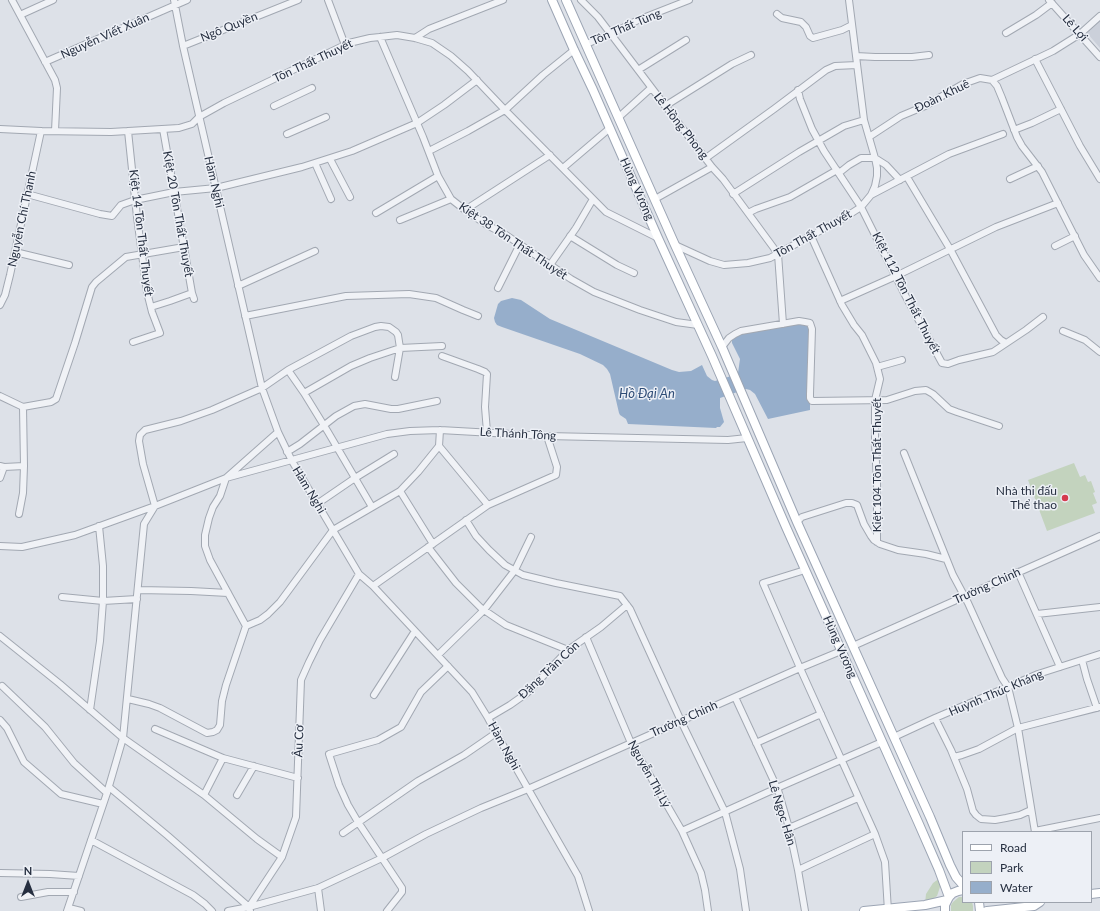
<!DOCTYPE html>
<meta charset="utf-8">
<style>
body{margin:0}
#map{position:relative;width:1100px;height:911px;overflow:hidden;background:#dde1e8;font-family:Lato,sans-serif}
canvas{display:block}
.legend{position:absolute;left:962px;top:831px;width:130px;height:72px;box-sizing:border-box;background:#edf0f6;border:1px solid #9da3ad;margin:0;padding:5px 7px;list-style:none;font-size:12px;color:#262f40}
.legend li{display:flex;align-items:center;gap:8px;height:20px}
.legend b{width:20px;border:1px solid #9da3ad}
.north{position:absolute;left:8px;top:863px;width:40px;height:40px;-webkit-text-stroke:3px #edf0f6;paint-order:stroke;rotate:0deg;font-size:11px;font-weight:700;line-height:16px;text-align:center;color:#262f40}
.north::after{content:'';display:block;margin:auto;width:14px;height:18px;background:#262f40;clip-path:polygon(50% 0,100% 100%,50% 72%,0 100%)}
</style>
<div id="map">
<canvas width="1100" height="911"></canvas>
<ul class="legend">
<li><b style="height:5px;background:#fff"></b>Road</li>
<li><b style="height:11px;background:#c3d3be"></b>Park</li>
<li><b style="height:11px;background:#96aecb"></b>Water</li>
</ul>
<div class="north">N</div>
</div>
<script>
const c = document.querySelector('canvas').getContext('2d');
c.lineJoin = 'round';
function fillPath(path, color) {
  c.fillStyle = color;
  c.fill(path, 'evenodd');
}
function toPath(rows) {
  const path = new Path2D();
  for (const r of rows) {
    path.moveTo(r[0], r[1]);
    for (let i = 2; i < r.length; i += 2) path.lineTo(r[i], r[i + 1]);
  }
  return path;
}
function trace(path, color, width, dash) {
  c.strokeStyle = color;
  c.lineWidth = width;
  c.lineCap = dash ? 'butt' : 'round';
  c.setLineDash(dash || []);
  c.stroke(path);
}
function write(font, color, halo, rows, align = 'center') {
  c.font = font + ' Lato,sans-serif';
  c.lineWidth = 3;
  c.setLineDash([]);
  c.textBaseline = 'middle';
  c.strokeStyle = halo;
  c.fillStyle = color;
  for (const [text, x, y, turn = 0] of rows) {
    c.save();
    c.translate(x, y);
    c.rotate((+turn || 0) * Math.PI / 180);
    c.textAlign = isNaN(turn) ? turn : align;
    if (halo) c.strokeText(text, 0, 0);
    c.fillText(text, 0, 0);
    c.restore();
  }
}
fillPath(toPath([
 [1100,21,1100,48,1087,33]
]), '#cbd0da');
fillPath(toPath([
 [1074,463,1080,477,1085,475,1088,482,1091,481,1095,492,1093,493,1097,503,1092,505,1095,513,1047,531,1028,480],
 [940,878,940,887,937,896,925,904,926,894,933,883],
 [959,897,963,897,963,902,972,902,973,906,973,911,951,911,951,905,953,902]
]), '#c3d3be');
fillPath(toPath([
 [512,298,521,300,550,319,672,370,679,372,691,371,702,365,707,376,712,380,715,381,728,377,738,373,740,359,732,343,732,338,735,335,805,319,811,324,807,401,810,401,810,410,768,419,755,394,750,390,746,389,720,398,720,408,724,422,720,427,717,427,716,428,628,424,626,419,620,415,619,413,610,374,607,369,603,365,580,354,502,327,497,325,495,322,494,318,498,304,501,301]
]), '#96aecb');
const minor = toPath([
 [12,0,55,80,57,88,55,131],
 [174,0,183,46,262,388,278,432,292,461,359,574,373,586,472,692,488,718,496,733,578,876,589,911],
 [328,0,345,45],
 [581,0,598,17,676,120,712,167,723,179,773,247,778,254,783,324],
 [1049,0,1100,57],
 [777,14,782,18,801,22,806,27,810,36,813,38,842,30,852,25],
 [20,15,53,0],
 [1006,33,1036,15,1052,3],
 [380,37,423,137,438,176,451,199,465,210,487,225,506,235,571,279,594,292,640,310,676,322,698,325],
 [415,38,429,29,503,0],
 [586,44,611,34,638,20,689,0],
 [183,46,298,0],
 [856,56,875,57,912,57,929,55],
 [1035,59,1080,146,1100,179],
 [45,62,187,0],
 [638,70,686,40],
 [992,80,997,86,1002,98,1017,137,1022,146,1042,172,1084,255,1100,278],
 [798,90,800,99,812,129,824,151,861,207,905,295,942,363,948,364,959,360,993,352,1026,330,1043,317],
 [274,106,312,88],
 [665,106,732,64,751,55],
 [619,117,651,88],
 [0,129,41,131,111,132,179,128,192,124,199,117,224,103,349,43,370,38,380,37,397,35,415,38,432,43,451,56,468,71,505,110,606,212,658,238],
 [163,129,192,293,194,299],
 [1014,130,1032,123,1061,109],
 [128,131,137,217,147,292,152,312,160,333,133,342],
 [287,134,326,117],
 [869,137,901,116,925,106,963,84,980,78,992,80,1053,51,1080,34,1100,16],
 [429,151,468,131,505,110,543,75,574,50],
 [706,158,774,109,826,70,835,66,857,65],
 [330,159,350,197],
 [315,163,331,199],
 [563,168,610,128],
 [839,173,849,165,861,158,875,158,886,165,900,180],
 [907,177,950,249,996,335,1001,340,1006,343],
 [1010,179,1038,166],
 [27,194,100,214,112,216,121,205,135,200,174,192,216,188,302,167,352,151,417,123,444,105,477,80],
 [733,194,799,152,844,126,864,120],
 [871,195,949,154,1003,134],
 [655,199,712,167],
 [465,210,550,155],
 [376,213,438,176],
 [748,213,756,209,790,197,837,170],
 [400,220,451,199],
 [570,236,617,265,634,273],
 [811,236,842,305,854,325,862,335,876,363,880,379,875,400,875,443,877,483,877,542],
 [675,245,710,261,724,265,748,263,770,258,847,216,861,207,871,195,875,186,877,176,877,168,875,158,864,120,849,0],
 [1055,246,1075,236],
 [15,252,69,265],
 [550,265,576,228,593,199],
 [238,286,315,251],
 [498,288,520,244],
 [840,301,896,276,996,227,1058,203],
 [0,305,5,295,10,275,41,131],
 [151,307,170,301,192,293],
 [245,316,346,296,409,294,436,298,463,310,478,316],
 [1063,331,1085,340,1100,352],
 [722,347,729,338,735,334,741,331,799,321,805,322,810,323,812,329,810,394,810,398,812,401,887,400,915,391,926,390,933,394,949,409,957,412,999,426],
 [442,356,478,369,485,372,487,374,485,407,487,432],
 [877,367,902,360],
 [288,370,304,393,328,432,372,507],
 [304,393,351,366,370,358,400,348,442,346],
 [0,396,23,407,51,402,56,399,75,343,92,287,96,282,126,257,184,247],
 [439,446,488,505],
 [287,452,300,444,336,416,354,406,365,404,391,409,398,409,437,401],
 [904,453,953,575,968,603,1002,678,1008,687,1018,728,1035,832],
 [0,466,4,467,24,466],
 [0,478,4,467],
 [400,491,433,544],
 [317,504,355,478,394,454],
 [19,514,23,493,24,466,23,407],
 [466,520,476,536,489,550,505,565,523,575,556,583,620,596,630,609,681,721,725,812,740,869,746,911],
 [797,522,802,517,846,503,852,503,857,505,864,524,871,536,874,540,880,544,898,550,926,554,946,559],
 [0,546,22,547,75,535,155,506,226,478,387,434,410,431,440,430,547,436,728,440,747,438],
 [428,547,456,583,481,608,506,625,568,650],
 [805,570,763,583,800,668,875,834,885,862,888,911],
 [1018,572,1060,667],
 [373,586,488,505,556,475,557,467,547,436],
 [138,590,191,591,228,593],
 [62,597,103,601,137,599],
 [1037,614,1100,607],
 [246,626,210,560,205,546,205,535,209,518,213,507,220,496,226,478,278,432],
 [0,636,60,684,123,738,204,795,257,839,282,857],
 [586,637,631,743,682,831,691,851,701,873,705,890,708,911],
 [853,646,1100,536],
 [438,655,484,610,515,570,531,537],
 [1082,660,1087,679,1097,708],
 [2,686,45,727,74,763,107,793],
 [374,695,415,631],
 [735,697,778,790,789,828,798,870,805,911],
 [128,699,149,704,160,708,207,733,213,732,217,730,220,725,222,701,226,685,246,626,260,620,268,614,280,602,333,530,400,491,418,472,439,446,440,430],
 [90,710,100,641,103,601,103,566,99,526],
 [488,718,510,705,527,693,568,650,601,627,627,605],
 [935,718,951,750,967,789,973,811,976,815,981,819,995,820,1006,818,1020,815,1031,810],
 [0,720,7,728,24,762,61,794,103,804],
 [155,729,223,758],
 [894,737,935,718,1038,674,1100,654],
 [756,743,821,714],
 [954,757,962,755,979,749,1018,728,1100,707],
 [109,787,168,836,249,907],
 [204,795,223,758,298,778],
 [237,795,254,766],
 [789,828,858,798],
 [682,831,777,788,882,742],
 [1035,831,1100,818],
 [343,833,418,781,464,755,496,733],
 [91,840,193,895,205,904,212,911],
 [798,870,875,834],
 [0,873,50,874,79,876],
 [318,888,321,911],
 [21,897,48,892,74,892],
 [69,908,81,911],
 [67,911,107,793,123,738,144,524,155,506,143,464,139,441,140,435,145,430,181,421,212,410,262,388,288,370,351,336,375,327,381,326,389,327,396,332,398,335,400,348,395,377],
 [228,911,249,907,318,888,382,858,426,834,481,808,528,789,800,668,841,651],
 [250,911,249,907,282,857,296,817,301,680,309,662,320,640,359,574],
 [387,911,402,892,402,888,358,822,348,805,339,785,329,754,378,740,401,727,421,692,448,666]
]);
const major = toPath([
 [552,0,574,50,593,90,658,238,712,356,786,527,918,822,939,870,949,897],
 [566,0,675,245,722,347,797,522,930,817,950,865,956,877,963,885],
 [1091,894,1100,893],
 [979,902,980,911],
 [864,911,925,905,947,900],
 [945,911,945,905,949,897,953,893,958,891,963,890],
 [987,911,1034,906,1040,902]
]);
trace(minor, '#a2a8b2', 8);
trace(major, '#9ca5b4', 10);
trace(minor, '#f0f2f6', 6);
trace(major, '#fff', 8);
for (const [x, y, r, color] of [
 [1065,498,4,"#d53a4d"]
]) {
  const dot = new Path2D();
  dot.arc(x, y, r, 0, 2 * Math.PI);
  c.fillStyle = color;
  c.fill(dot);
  trace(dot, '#edf0f6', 1.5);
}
write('12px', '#262f40', '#edf0f6', [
 ["Ngô Quyền",229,27,-22],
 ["Tôn Thất Tùng",626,27,-23],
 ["Lê Lợi",1075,28,48],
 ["Nguyễn Viết Xuân",105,36,-24],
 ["Tôn Thất Thuyết",313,61,-25],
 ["Đoàn Khuê",942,96,-26],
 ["Lê Hồng Phong",681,126,52],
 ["Hàm Nghi",214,182,77],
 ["Hùng Vương",637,189,66],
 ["Kiệt 20 Tôn Thất Thuyết",178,214,80],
 ["Nguyễn Chí Thanh",22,219,-78],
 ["Kiệt 14 Tôn Thất Thuyết",141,233,83],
 ["Tôn Thất Thuyết",813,234,-29],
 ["Kiệt 38 Tôn Thất Thuyết",513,241,34],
 ["Kiệt 112 Tôn Thất Thuyết",906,293,63],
 ["Lê Thánh Tông",518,434,3],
 ["Kiệt 104 Tôn Thất Thuyết",877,465,-90],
 ["Hàm Nghi",309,490,59],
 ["Trường Chinh",987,586,-24],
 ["Hùng Vương",840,647,66],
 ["Đặng Trần Côn",549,670,-43],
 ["Huỳnh Thúc Kháng",996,693,-23],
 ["Trường Chinh",684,719,-24],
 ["Âu Cơ",299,741,-88],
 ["Hàm Nghi",504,746,61],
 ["Nguyễn Thị Lý",649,774,61],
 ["Lê Ngọc Hân",782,813,73]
]);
write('12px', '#262f40', '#edf0f6', [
 ["Nhà thi đấu",1057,491],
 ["Thể thao",1057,505]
], 'right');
write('italic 13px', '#2e4c76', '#edf0f6', [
 ["Hồ Đại An",647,394]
]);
</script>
